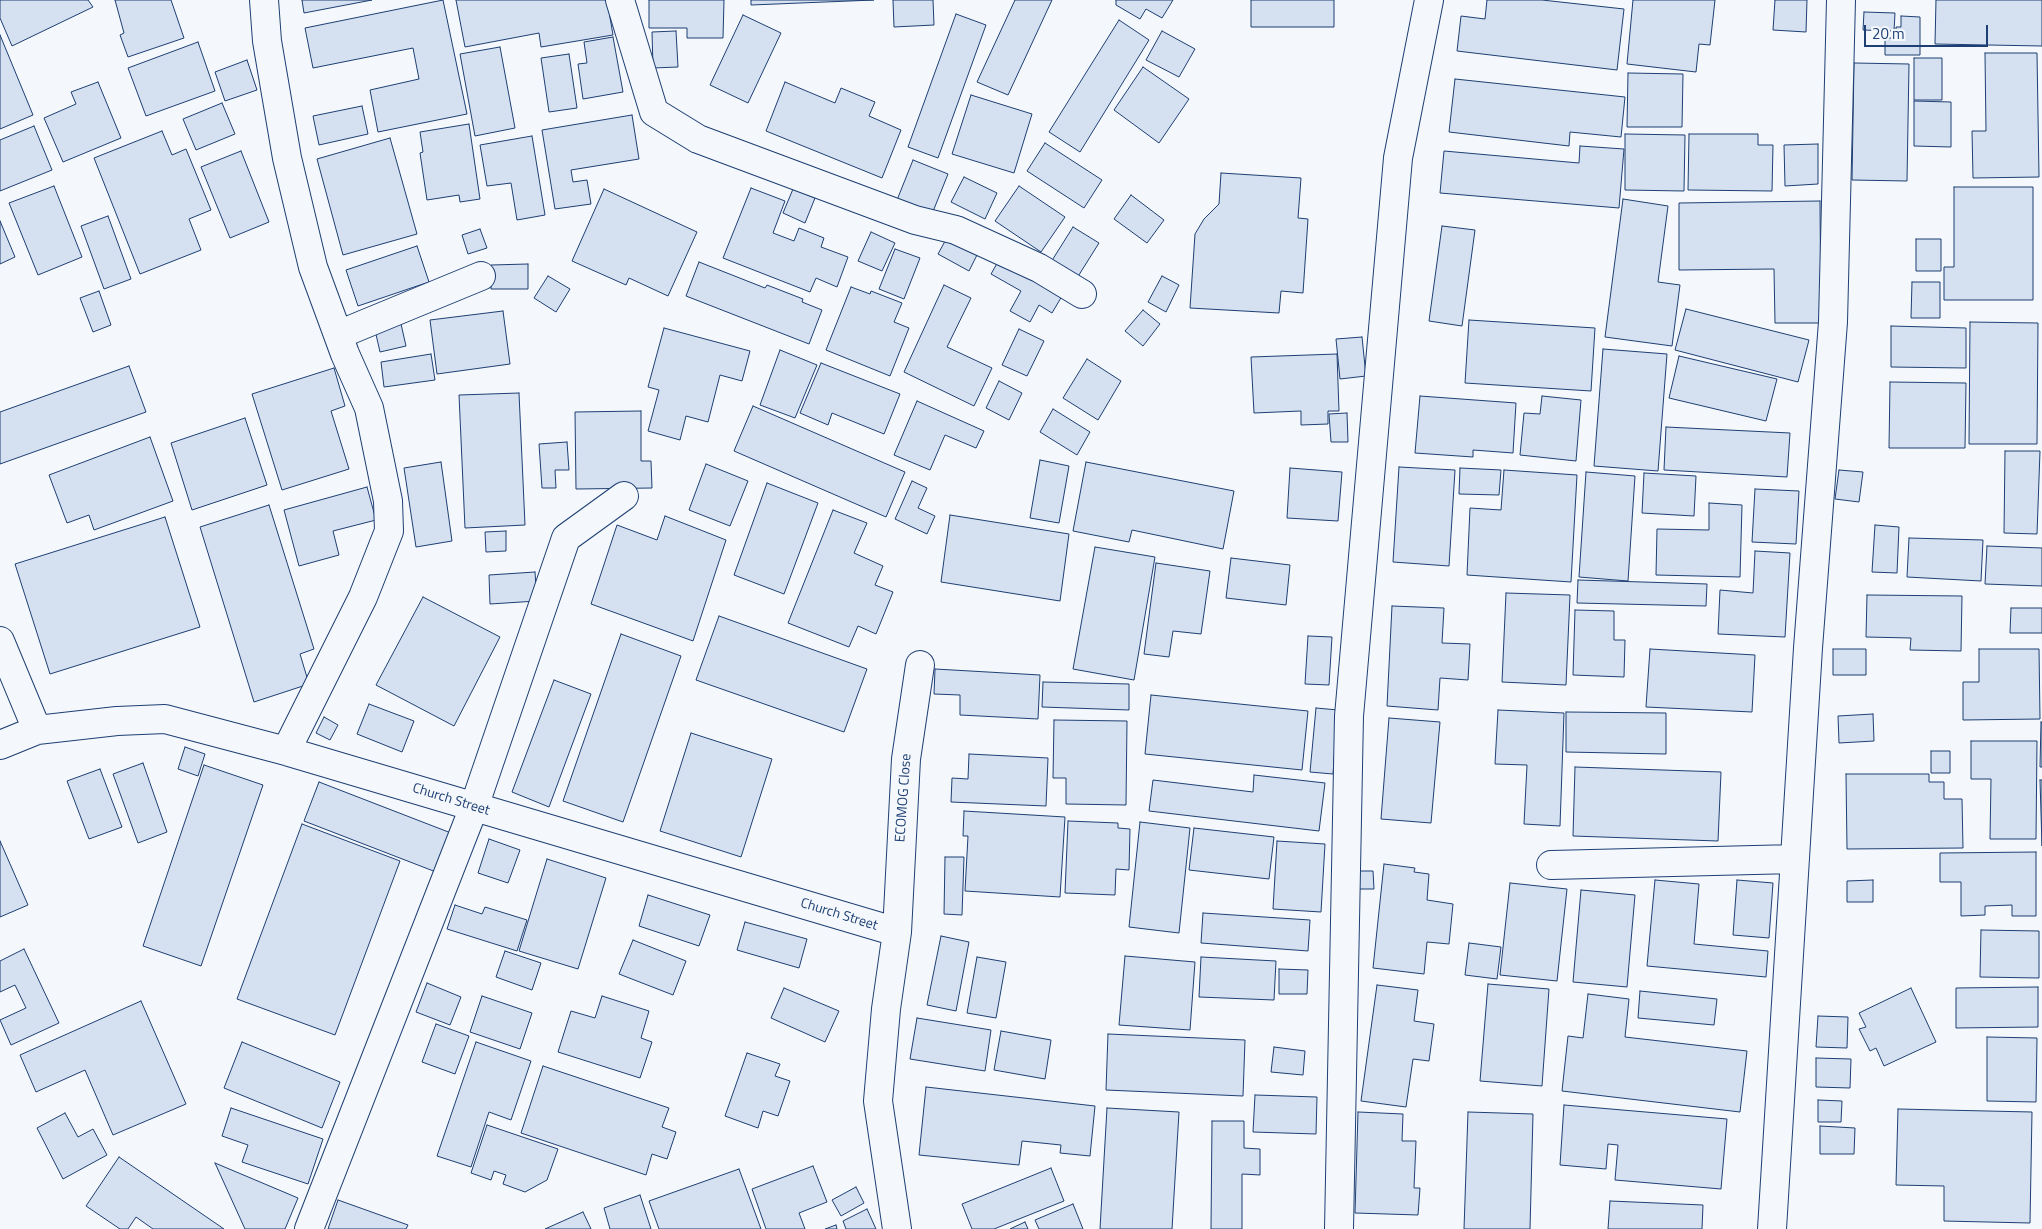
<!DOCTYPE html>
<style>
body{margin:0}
#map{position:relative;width:2042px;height:1229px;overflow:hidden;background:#f4f7fb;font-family:"Titillium Web",sans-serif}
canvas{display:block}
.scale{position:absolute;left:1864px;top:25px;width:124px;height:22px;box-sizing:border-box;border:2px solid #1d3f73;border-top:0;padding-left:6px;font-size:15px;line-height:18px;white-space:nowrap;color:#1d3f73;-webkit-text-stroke:4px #f4f7fb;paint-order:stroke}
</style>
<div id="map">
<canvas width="2042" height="1229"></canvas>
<div class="scale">20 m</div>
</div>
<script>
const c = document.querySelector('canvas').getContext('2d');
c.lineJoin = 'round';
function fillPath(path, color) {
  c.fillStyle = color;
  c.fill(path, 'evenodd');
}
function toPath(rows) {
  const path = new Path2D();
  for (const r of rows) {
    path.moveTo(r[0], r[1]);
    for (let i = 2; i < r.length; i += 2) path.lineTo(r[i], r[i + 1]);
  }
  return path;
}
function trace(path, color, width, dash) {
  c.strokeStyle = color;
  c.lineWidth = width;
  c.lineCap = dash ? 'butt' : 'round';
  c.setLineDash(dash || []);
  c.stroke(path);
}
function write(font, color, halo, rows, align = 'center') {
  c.font = font + ' "Titillium Web",sans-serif';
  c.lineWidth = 4;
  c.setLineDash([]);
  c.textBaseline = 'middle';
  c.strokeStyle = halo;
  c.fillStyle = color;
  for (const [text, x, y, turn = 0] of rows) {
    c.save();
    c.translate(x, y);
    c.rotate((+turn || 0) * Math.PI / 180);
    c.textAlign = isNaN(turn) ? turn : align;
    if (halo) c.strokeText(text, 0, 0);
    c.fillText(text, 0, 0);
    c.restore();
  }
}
const building = toPath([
 [0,0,88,0,93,7,12,46,0,18,0,0],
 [115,0,171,0,184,38,128,57,120,35,124,33,115,0],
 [302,0,372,0,304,13,302,0],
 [443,0,467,114,378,132,370,90,419,79,413,48,313,68,305,28,443,0],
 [456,0,607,0,613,35,541,47,539,33,465,47,456,0],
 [649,0,724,0,723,38,687,38,687,28,649,28,649,0],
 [751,0,874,0,751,5,751,0],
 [893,0,933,0,934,25,894,27,893,0],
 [1015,0,1052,0,1008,95,977,82,1015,0],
 [1116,0,1173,0,1162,18,1146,9,1140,19,1116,5,1116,0],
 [1251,0,1334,0,1334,27,1251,27,1251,0],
 [1487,0,1542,0,1624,9,1617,70,1457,51,1461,16,1485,19,1487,0],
 [1633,0,1715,0,1710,45,1699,44,1696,72,1627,64,1633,0],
 [1775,0,1807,0,1806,32,1773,30,1775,0],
 [1936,0,2042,0,2042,46,1935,44,1936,0],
 [1864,12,1895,13,1894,31,1863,30,1864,12],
 [956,14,986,25,938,158,908,147,956,14],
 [743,15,781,33,748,103,710,85,743,15],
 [1901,16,1920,17,1920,55,1885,55,1885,38,1896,38,1896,27,1901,27,1901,16],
 [1119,20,1149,40,1080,152,1049,132,1119,20],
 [676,31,678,67,653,68,652,32,676,31],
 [1162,31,1195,49,1179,77,1146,60,1162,31],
 [0,35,33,115,0,129,0,35],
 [613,37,623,92,583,99,578,64,587,63,584,42,613,37],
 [198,42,215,91,146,116,128,68,198,42],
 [500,47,515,128,475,136,460,54,500,47],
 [1985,53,2037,53,2039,177,1973,178,1972,131,1986,131,1985,53],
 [569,54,577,108,549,112,541,58,569,54],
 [1914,58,1942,58,1942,100,1914,100,1914,58],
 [247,60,257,90,225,101,215,72,247,60],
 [1854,63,1909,64,1907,181,1852,180,1854,63],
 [1143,67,1189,99,1159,143,1114,110,1143,67],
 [1628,73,1683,74,1682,127,1627,127,1628,73],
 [1455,79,1625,97,1621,137,1570,132,1569,146,1449,132,1455,79],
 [98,82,121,138,63,162,44,118,76,104,71,92,98,82],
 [785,82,835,103,841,88,875,102,869,116,901,130,882,178,766,131,785,82],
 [971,95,1032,114,1014,173,952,154,971,95],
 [1914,101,1951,102,1951,147,1914,146,1914,101],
 [222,103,235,134,196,150,183,119,222,103],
 [362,106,368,134,319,145,313,116,362,106],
 [632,115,639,159,571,170,573,182,587,180,591,204,555,209,542,130,632,115],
 [469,124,480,199,460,202,459,195,427,200,420,153,423,152,420,132,469,124],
 [34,126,52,170,0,191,0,140,34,126],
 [162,131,172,155,186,149,211,210,189,219,201,250,140,274,94,158,162,131],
 [1625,134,1685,135,1684,191,1625,190,1625,134],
 [1689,134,1758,134,1758,145,1773,145,1772,191,1688,190,1689,134],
 [532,136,545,215,517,220,511,183,487,186,480,145,532,136],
 [390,138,417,234,343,255,317,159,390,138],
 [1045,143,1102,180,1084,208,1027,171,1045,143],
 [1818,144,1818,184,1785,186,1784,145,1818,144],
 [1580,146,1624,149,1619,208,1440,193,1444,151,1579,163,1580,146],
 [241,151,269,222,230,238,201,167,241,151],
 [913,160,948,174,930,219,895,205,913,160],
 [1221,173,1301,178,1298,218,1308,219,1303,293,1281,291,1279,313,1190,308,1195,234,1204,219,1219,204,1221,173],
 [964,177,997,193,985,219,951,202,964,177],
 [54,186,82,257,38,275,9,203,54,186],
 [1019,186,1065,217,1041,252,995,221,1019,186],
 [1954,187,2033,187,2033,300,1944,300,1944,267,1954,267,1954,187],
 [751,188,785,201,773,233,794,241,799,228,824,238,821,247,848,257,837,287,816,278,810,292,723,258,751,188],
 [604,189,697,232,668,296,629,278,626,285,572,261,604,189],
 [793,189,815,198,805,223,783,213,793,189],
 [1131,195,1164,220,1147,243,1114,219,1131,195],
 [1623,199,1668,206,1658,282,1680,285,1672,346,1605,337,1623,199],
 [1820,201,1821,323,1775,323,1774,269,1679,270,1679,203,1820,201],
 [108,216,131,279,104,289,81,226,108,216],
 [0,221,15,257,0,264,0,221],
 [1442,226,1475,230,1462,326,1429,321,1442,226],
 [1073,227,1099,243,1077,278,1051,262,1073,227],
 [480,229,487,248,468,254,462,235,480,229],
 [871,232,895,243,882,271,858,261,871,232],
 [950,232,980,249,969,271,938,254,950,232],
 [1916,239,1941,239,1941,271,1916,271,1916,239],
 [417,246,429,282,358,306,346,270,417,246],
 [895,249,920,258,904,299,879,289,895,249],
 [999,260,1062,296,1052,313,1039,305,1030,322,1010,311,1021,291,991,274,999,260],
 [699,262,765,288,767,285,803,299,802,302,822,310,809,344,686,296,699,262],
 [528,264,528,289,491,289,491,265,528,264],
 [548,276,570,289,556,312,534,298,548,276],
 [1162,276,1179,285,1166,312,1148,302,1162,276],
 [1912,282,1940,282,1940,318,1911,318,1912,282],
 [944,285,971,298,947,347,992,368,974,406,904,372,944,285],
 [851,287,870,294,871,291,902,303,894,322,909,328,890,376,826,350,851,287],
 [99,291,111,325,93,332,80,298,99,291],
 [1686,309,1809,340,1798,382,1675,350,1686,309],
 [1143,310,1160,324,1143,346,1125,331,1143,310],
 [503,311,510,364,437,374,430,320,503,311],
 [1469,320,1595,328,1591,391,1465,383,1469,320],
 [1970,322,2038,323,2037,444,1969,444,1970,322],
 [401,324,406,346,380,352,375,330,401,324],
 [1891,326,1966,328,1966,368,1891,367,1891,326],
 [664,328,750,351,742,381,720,375,708,422,686,416,680,440,648,431,659,390,648,387,664,328],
 [1019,329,1044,341,1027,376,1002,365,1019,329],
 [1362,337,1366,376,1340,379,1336,339,1362,337],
 [1603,349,1667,354,1658,471,1594,466,1603,349],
 [780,350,817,365,795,418,760,405,780,350],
 [431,354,435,380,384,387,381,362,431,354],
 [1337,354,1339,411,1328,411,1328,424,1301,425,1301,411,1254,413,1251,357,1337,354],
 [1679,356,1777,379,1766,421,1669,398,1679,356],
 [1087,359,1121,381,1098,420,1063,398,1087,359],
 [821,363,900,394,884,434,832,413,828,425,800,413,821,363],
 [129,366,146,412,0,464,0,412,129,366],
 [334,368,345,406,331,411,349,469,282,490,252,394,334,368],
 [999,381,1022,393,1009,420,986,408,999,381],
 [1890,382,1966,383,1965,448,1889,448,1890,382],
 [519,393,525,525,465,528,459,395,519,393],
 [1420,396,1516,403,1513,453,1473,450,1473,457,1415,453,1420,396],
 [1542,396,1581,400,1576,461,1520,455,1524,413,1540,414,1542,396],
 [917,401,984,431,976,448,945,435,930,470,894,455,917,401],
 [753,406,905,472,886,517,734,451,753,406],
 [1053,409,1090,432,1077,455,1040,432,1053,409],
 [641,411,641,461,651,461,652,488,576,489,575,412,641,411],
 [1347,413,1348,442,1331,442,1329,414,1347,413],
 [245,418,267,485,192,510,171,443,245,418],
 [1666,427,1790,433,1787,477,1664,470,1666,427],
 [150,437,173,501,94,530,89,515,67,523,49,475,150,437],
 [567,442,569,470,555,470,556,488,542,488,539,444,567,442],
 [2005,451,2040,451,2037,534,2004,533,2005,451],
 [1040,460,1069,466,1059,523,1030,518,1040,460],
 [441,462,452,541,416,547,404,468,441,462],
 [1086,462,1234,491,1223,549,1132,530,1129,542,1073,531,1086,462],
 [706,464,748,481,730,526,689,510,706,464],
 [1399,467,1455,470,1449,566,1393,562,1399,467],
 [1290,468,1342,472,1338,521,1287,518,1290,468],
 [1460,468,1501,470,1499,495,1459,494,1460,468],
 [1504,470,1577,475,1571,582,1467,575,1470,508,1501,510,1504,470],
 [1839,470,1863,472,1859,502,1835,499,1839,470],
 [1586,472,1635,476,1628,581,1579,577,1586,472],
 [1644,473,1696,476,1694,516,1642,513,1644,473],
 [912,481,927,488,918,508,935,516,927,534,895,519,912,481],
 [767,483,818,503,784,594,734,575,767,483],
 [367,487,376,520,333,531,339,555,299,566,284,510,367,487],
 [1755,489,1799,491,1796,544,1752,542,1755,489],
 [1709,503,1742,505,1740,577,1656,575,1657,529,1709,530,1709,503],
 [269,505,314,649,300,654,309,684,254,702,200,527,269,505],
 [833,510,867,523,854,553,883,566,875,585,893,592,876,634,858,626,849,647,788,623,833,510],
 [950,515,1069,534,1060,601,941,582,950,515],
 [665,516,726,540,693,641,591,604,617,525,657,540,665,516],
 [165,517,200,627,50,674,15,564,165,517],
 [1875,525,1899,527,1897,573,1872,572,1875,525],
 [506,531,506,551,486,552,485,532,506,531],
 [1909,538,1983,540,1981,581,1907,577,1909,538],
 [1987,546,2042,548,2042,586,1985,584,1987,546],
 [1095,547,1155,557,1134,680,1073,669,1095,547],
 [1755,551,1790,553,1785,637,1718,634,1720,590,1753,593,1755,551],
 [1231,558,1290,565,1286,605,1226,598,1231,558],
 [1156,563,1210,571,1201,634,1173,631,1169,657,1144,654,1156,563],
 [535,572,537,601,490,604,489,575,535,572],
 [1578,580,1707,584,1706,606,1577,603,1578,580],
 [1506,593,1570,595,1566,685,1502,682,1506,593],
 [1867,595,1962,596,1961,651,1910,650,1911,638,1866,637,1867,595],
 [423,597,500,637,454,726,376,685,423,597],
 [1392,606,1444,608,1442,643,1470,644,1468,680,1440,678,1438,710,1387,706,1392,606],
 [2011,608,2042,608,2042,633,2010,633,2011,608],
 [1575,610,1614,611,1614,640,1625,640,1624,677,1573,675,1575,610],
 [719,616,867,669,844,732,696,680,719,616],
 [621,634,681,656,623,822,563,801,621,634],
 [1308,636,1332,637,1329,685,1305,684,1308,636],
 [1650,649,1755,655,1752,712,1646,707,1650,649],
 [1833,649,1866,649,1866,675,1833,675,1833,649],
 [1979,649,2039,649,2040,719,1963,720,1963,682,1979,682,1979,649],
 [935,669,1040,675,1038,719,960,715,960,695,934,694,935,669],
 [554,680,591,694,549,807,512,792,554,680],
 [1043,682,1129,684,1129,710,1042,707,1043,682],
 [1151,695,1308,711,1302,770,1145,754,1151,695],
 [369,704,414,721,402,752,357,734,369,704],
 [1316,708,1338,710,1333,774,1310,772,1316,708],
 [1498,710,1564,713,1560,826,1524,824,1527,765,1495,764,1498,710],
 [1566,712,1666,713,1666,754,1566,752,1566,712],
 [1873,714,1874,741,1839,743,1838,716,1873,714],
 [324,717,338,725,330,740,316,733,324,717],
 [1389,718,1440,722,1431,823,1381,819,1389,718],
 [1054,720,1127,721,1126,805,1066,804,1066,778,1053,778,1054,720],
 [2041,722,2042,722,2042,767,2040,767,2041,722],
 [691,733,772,759,741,857,660,831,691,733],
 [1971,741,2037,741,2036,839,1990,839,1991,779,1971,779,1971,741],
 [185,747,205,754,198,776,178,769,185,747],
 [1931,751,1950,751,1950,773,1931,773,1931,751],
 [969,754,1048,758,1046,806,951,802,952,778,968,779,969,754],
 [143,763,167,832,138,843,113,774,143,763],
 [204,765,263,785,201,966,143,946,204,765],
 [1575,767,1721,772,1718,841,1573,836,1575,767],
 [100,769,122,827,89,839,67,781,100,769],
 [1846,774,1929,774,1929,782,1944,782,1944,799,1962,799,1963,848,1847,849,1846,774],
 [1254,775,1325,783,1319,831,1149,811,1153,780,1253,792,1254,775],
 [2040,780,2042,780,2042,846,2040,780],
 [319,782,451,833,436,872,304,821,319,782],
 [964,811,1065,817,1060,897,965,891,968,836,963,836,964,811],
 [1068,821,1118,823,1118,828,1130,829,1129,870,1116,869,1115,895,1065,893,1068,821],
 [1140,822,1190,828,1179,933,1129,927,1140,822],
 [302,824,400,861,335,1035,237,999,302,824],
 [1194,828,1274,837,1269,879,1189,870,1194,828],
 [489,839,520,850,508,883,478,873,489,839],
 [0,841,28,905,0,917,0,841],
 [1277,841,1325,844,1321,912,1273,909,1277,841],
 [2036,852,2036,916,2012,916,2012,905,1985,906,1985,915,1961,916,1961,882,1940,882,1940,853,2036,852],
 [945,857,964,857,962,915,944,914,945,857],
 [547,859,606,878,578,969,519,951,547,859],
 [1384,864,1415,868,1414,872,1429,874,1427,900,1453,904,1449,944,1427,942,1424,974,1373,968,1384,864],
 [1355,871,1373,871,1374,889,1355,889,1355,871],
 [1655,880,1699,884,1694,944,1768,951,1766,977,1647,966,1655,880],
 [1737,880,1773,883,1769,938,1733,935,1737,880],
 [1873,880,1873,902,1847,902,1847,881,1873,880],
 [1510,883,1567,889,1557,981,1500,975,1510,883],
 [1581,890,1635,895,1627,987,1573,982,1581,890],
 [648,895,710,915,699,946,639,926,648,895],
 [455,905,482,914,485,907,527,920,517,951,447,929,455,905],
 [1203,913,1310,920,1308,951,1201,943,1203,913],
 [745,922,807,939,799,968,737,950,745,922],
 [1981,930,2039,931,2039,978,1980,977,1981,930],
 [941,936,969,942,956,1011,927,1005,941,936],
 [633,940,686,961,673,995,619,974,633,940],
 [1469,943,1501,947,1497,979,1465,975,1469,943],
 [24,949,59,1023,11,1045,0,1020,26,1008,15,985,0,992,0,961,24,949],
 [505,951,541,963,532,990,496,977,505,951],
 [1125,956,1195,962,1190,1030,1119,1025,1125,956],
 [977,957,1006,962,996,1018,967,1013,977,957],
 [1201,957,1276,961,1274,1000,1199,997,1201,957],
 [1279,969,1308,970,1307,994,1279,994,1279,969],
 [427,983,461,997,450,1025,416,1012,427,983],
 [1488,984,1549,989,1542,1086,1480,1081,1488,984],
 [1377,985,1418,990,1414,1021,1434,1024,1429,1061,1413,1059,1406,1107,1361,1101,1377,985],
 [2038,987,2038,1027,1956,1028,1956,988,2038,987],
 [784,988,839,1011,825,1042,771,1018,784,988],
 [1911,988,1936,1042,1884,1066,1876,1048,1870,1051,1859,1029,1866,1027,1859,1013,1911,988],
 [1640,991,1717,999,1714,1025,1638,1018,1640,991],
 [1588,994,1629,999,1625,1037,1747,1051,1740,1112,1562,1091,1568,1036,1583,1038,1588,994],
 [482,996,532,1013,520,1049,470,1032,482,996],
 [602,996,649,1011,641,1038,652,1042,640,1078,558,1052,571,1011,595,1018,602,996],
 [141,1001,186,1104,113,1135,85,1070,36,1092,20,1055,141,1001],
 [1818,1016,1848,1017,1847,1048,1816,1047,1818,1016],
 [917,1018,991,1030,985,1071,910,1059,917,1018],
 [436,1024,469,1036,455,1074,422,1062,436,1024],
 [1001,1031,1051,1040,1045,1079,994,1070,1001,1031],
 [1108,1034,1245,1040,1243,1096,1106,1090,1108,1034],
 [1987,1037,2037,1038,2036,1102,1987,1101,1987,1037],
 [242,1042,340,1082,322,1128,224,1088,242,1042],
 [476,1042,531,1061,511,1120,489,1112,471,1167,437,1156,476,1042],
 [1274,1047,1305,1051,1303,1075,1271,1072,1274,1047],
 [747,1053,780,1064,775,1076,790,1081,778,1116,763,1111,758,1128,725,1116,747,1053],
 [1816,1058,1851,1059,1850,1088,1816,1087,1816,1058],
 [543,1066,669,1108,662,1127,676,1132,667,1159,652,1154,646,1175,521,1133,543,1066],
 [926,1087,1095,1106,1090,1156,1060,1153,1061,1145,1022,1141,1019,1165,919,1155,926,1087],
 [1255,1095,1317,1097,1316,1134,1253,1132,1255,1095],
 [1818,1100,1842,1101,1841,1122,1818,1122,1818,1100],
 [1564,1105,1727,1119,1721,1189,1615,1180,1618,1145,1608,1144,1606,1169,1560,1165,1564,1105],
 [231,1108,323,1139,308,1184,242,1162,248,1145,222,1136,231,1108],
 [1107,1108,1179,1112,1172,1229,1100,1229,1107,1108],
 [1898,1109,2032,1112,2030,1223,1944,1221,1944,1186,1896,1185,1898,1109],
 [1358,1112,1403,1114,1402,1141,1416,1141,1414,1188,1420,1188,1418,1215,1355,1213,1358,1112],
 [1468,1112,1533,1114,1530,1229,1464,1229,1468,1112],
 [65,1113,78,1137,93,1129,107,1155,63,1179,37,1128,65,1113],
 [1212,1121,1244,1121,1244,1148,1260,1149,1260,1175,1242,1174,1242,1229,1211,1229,1212,1121],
 [487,1125,558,1149,547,1180,525,1192,503,1184,506,1175,494,1171,491,1180,471,1173,487,1125],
 [1820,1126,1855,1128,1854,1154,1820,1154,1820,1126],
 [119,1157,224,1229,153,1229,136,1217,128,1229,120,1229,86,1206,119,1157],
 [215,1163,298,1198,285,1229,245,1229,215,1163],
 [813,1166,827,1202,799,1213,805,1229,766,1229,752,1189,813,1166],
 [1051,1168,1064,1201,994,1229,972,1229,962,1204,1051,1168],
 [739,1169,761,1229,659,1229,649,1201,739,1169],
 [856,1187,864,1203,841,1216,832,1200,856,1187],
 [640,1195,651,1229,610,1229,604,1208,640,1195],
 [338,1200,408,1225,406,1229,328,1229,338,1200],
 [1610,1201,1703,1205,1702,1229,1608,1229,1610,1201],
 [1073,1204,1083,1229,1039,1229,1035,1220,1073,1204],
 [867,1209,876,1229,846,1229,843,1221,867,1209],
 [583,1212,591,1229,545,1229,583,1212],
 [1025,1222,1028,1229,1010,1229,1025,1222],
 [836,1225,837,1229,825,1229,836,1225]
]);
fillPath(building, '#d5e0f0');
trace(building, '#1d3f73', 1);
const minor = toPath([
 [264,0,267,41,287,158,313,267,345,354,369,408,388,501,389,531,363,597,286,751],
 [620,0,654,112,698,139,915,220,956,230,1039,268,1082,294],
 [338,335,481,276],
 [0,641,37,730],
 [0,745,37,730,117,721,165,719,286,751,897,932],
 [1551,865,1795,859],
 [309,1229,474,807,566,538,624,496],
 [897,1229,878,1101,886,1009,897,932,906,759,920,665],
 [1339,1229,1349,716,1398,158,1429,0],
 [1772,1229,1808,648,1833,322,1841,0]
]);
trace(minor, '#1d3f73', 30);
trace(minor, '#f4f7fb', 28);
write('14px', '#1d3f73', '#f4f7fb', [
 ["ECOMOG Close",904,798,-86],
 ["Church Street",451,800,17],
 ["Church Street",839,915,17]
]);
</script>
